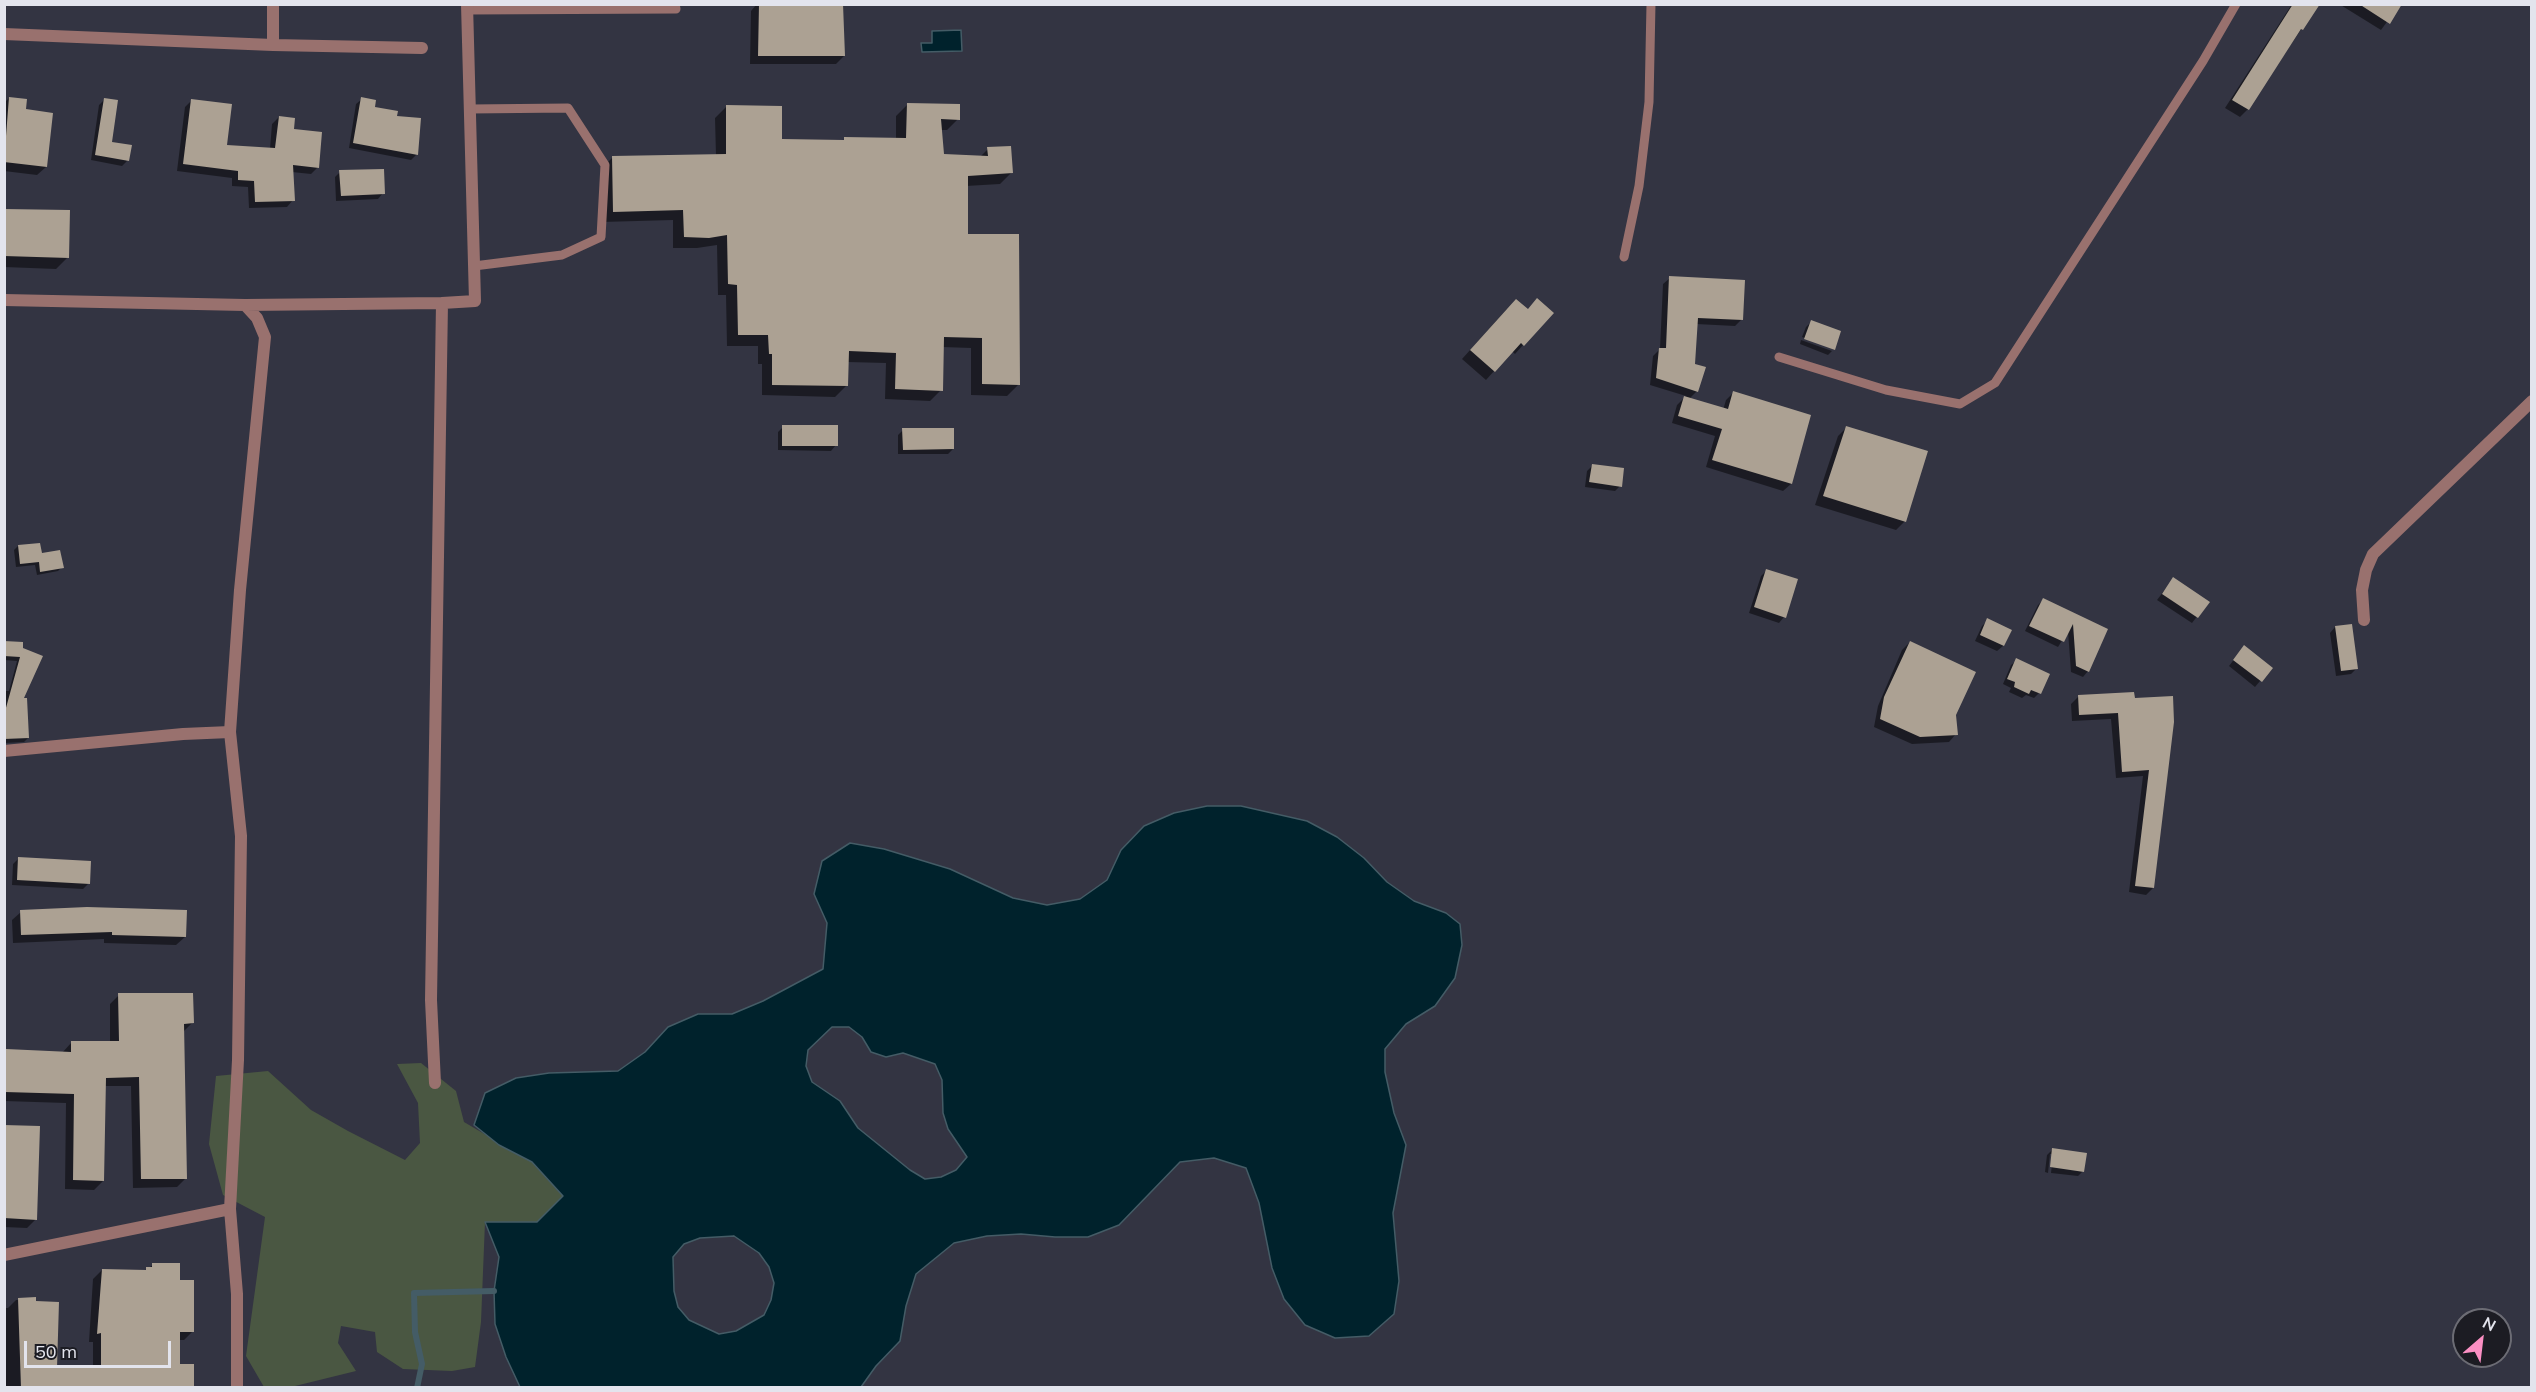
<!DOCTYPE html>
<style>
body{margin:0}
#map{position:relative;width:2536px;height:1392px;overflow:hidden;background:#333442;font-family:Mulish,sans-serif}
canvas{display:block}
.frame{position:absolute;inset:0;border:6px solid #e3e4ed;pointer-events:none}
.north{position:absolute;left:2452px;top:1308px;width:60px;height:60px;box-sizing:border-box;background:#1c1c23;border:2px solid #6c6c74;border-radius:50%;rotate:28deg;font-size:16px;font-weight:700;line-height:24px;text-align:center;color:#e3e4ed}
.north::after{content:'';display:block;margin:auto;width:21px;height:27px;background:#fb8fc3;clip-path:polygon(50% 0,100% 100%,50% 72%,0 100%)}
.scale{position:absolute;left:24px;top:1341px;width:147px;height:27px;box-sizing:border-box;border:3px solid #e3e4ed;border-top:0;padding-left:8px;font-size:18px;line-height:21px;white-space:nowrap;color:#e3e4ed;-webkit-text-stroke:4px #1c1c23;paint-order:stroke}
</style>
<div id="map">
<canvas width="2536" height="1392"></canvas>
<div class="frame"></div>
<div class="north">N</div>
<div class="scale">50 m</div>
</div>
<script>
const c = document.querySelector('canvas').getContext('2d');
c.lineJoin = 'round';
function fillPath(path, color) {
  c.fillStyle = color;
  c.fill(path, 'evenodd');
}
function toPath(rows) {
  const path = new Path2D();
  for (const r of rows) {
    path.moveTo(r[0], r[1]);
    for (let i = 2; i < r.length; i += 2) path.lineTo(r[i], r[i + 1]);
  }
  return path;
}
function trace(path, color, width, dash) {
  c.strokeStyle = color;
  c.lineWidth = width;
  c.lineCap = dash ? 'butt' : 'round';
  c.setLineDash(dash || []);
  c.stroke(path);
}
fillPath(toPath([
 [421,1063,456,1091,464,1122,532,1162,563,1196,537,1222,485,1222,481,1322,475,1367,452,1371,403,1369,377,1352,375,1332,341,1326,338,1343,356,1371,291,1387,264,1387,246,1356,265,1217,223,1195,209,1144,216,1076,268,1071,311,1110,348,1131,405,1160,420,1143,418,1103,397,1064]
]), '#4a5742');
const water = toPath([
 [961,30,962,51,922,52,921,43,932,43,932,31,961,30],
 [1207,806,1241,806,1307,821,1337,837,1364,858,1387,882,1414,901,1446,913,1460,924,1462,945,1455,978,1435,1006,1406,1024,1385,1049,1385,1072,1394,1113,1406,1145,1393,1213,1399,1281,1394,1314,1369,1336,1335,1338,1305,1325,1284,1299,1272,1268,1259,1203,1246,1168,1214,1158,1180,1162,1119,1225,1088,1237,1055,1237,1021,1234,987,1236,954,1243,916,1274,906,1306,900,1341,876,1366,861,1387,520,1387,506,1357,495,1324,494,1291,499,1257,485,1222,537,1222,563,1196,532,1162,499,1145,474,1125,485,1093,516,1078,549,1073,618,1071,645,1052,668,1027,698,1014,732,1014,763,1001,823,969,827,923,814,894,822,861,850,843,884,849,950,869,1013,898,1047,905,1080,899,1107,880,1121,850,1144,826,1174,813,1207,806],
 [832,1027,849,1027,862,1037,871,1052,886,1057,903,1053,935,1064,942,1080,943,1113,948,1129,967,1157,956,1170,941,1177,925,1179,910,1170,858,1128,840,1101,812,1082,806,1066,808,1050,832,1027],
 [734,1236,759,1253,769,1267,774,1283,771,1300,764,1315,736,1331,719,1334,689,1320,678,1307,674,1291,673,1257,684,1244,700,1238,734,1236]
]);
fillPath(water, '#00222c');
trace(water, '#445c66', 1.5);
fillPath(toPath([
 [757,4,842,4,844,56,836,64,750,64,751,11],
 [2292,4,2318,4,2248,109,2240,117,2225,108],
 [2339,4,2400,4,2381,30],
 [9,98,24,111,46,167,37,175,4,171,4,103],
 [362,99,373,108,395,117,416,155,411,160,349,148,356,104],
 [104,100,110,143,127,161,122,166,91,160,99,105],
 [192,100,225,147,270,149,272,124,279,117,292,131,318,167,311,174,292,172,293,200,287,207,249,208,248,187,232,186,232,178,177,171,185,107],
 [907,105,958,119,947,130,940,130,943,155,980,157,988,149,1011,173,1000,184,966,186,966,235,1018,385,1007,396,971,395,971,348,942,347,941,390,930,401,885,399,886,363,847,362,846,386,835,397,762,395,762,364,758,364,758,346,727,346,726,295,718,295,717,245,697,248,673,248,673,220,602,222,601,169,612,158,716,156,715,118,726,107,780,141,842,141,845,139,896,139,896,116],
 [340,172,383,193,378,199,336,201,335,177],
 [4,210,68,257,56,269,4,267],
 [1670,278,1742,319,1735,326,1696,324,1694,365,1697,391,1689,399,1723,410,1726,400,1733,393,1809,416,1791,484,1783,491,1706,467,1715,436,1672,423,1677,405,1686,396,1650,385,1653,356,1660,349,1663,284],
 [1507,309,1523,345,1515,354,1512,351,1486,380,1462,359],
 [1811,322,1840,332,1833,350,1833,348,1802,337,1806,327],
 [1801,340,1832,351,1828,355,1800,344],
 [783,427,836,445,831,451,778,450,778,432],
 [1847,427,1905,521,1896,530,1815,505,1838,436],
 [903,430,953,449,948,454,898,454,898,435],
 [1592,466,1620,486,1615,491,1585,487,1587,471],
 [18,546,40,555,62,567,58,571,37,575,35,565,16,567,14,550],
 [1767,570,1784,617,1779,623,1749,613,1761,576],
 [2173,579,2208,602,2192,623,2157,600],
 [2043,600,2106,630,2088,671,2083,677,2071,672,2068,631,2058,647,2025,631,2038,605],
 [1988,620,2010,630,2003,646,1997,651,1975,641,1982,626],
 [2335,627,2357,668,2351,674,2336,676,2330,633],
 [1910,642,1954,715,1956,734,1949,742,1912,744,1874,727,1878,706,1902,650],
 [4,643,22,644,22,700,28,738,24,742,4,743,4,691,9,691,17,661,4,660],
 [2239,653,2271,668,2255,687,2229,666],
 [2017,660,2039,693,2034,698,2026,695,2022,698,2009,692,2011,688,2003,684,2011,665],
 [2078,697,2133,699,2171,697,2153,888,2146,895,2129,892,2143,776,2116,778,2111,719,2072,721,2071,704],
 [18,859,88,884,83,889,12,885,13,864],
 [21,912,185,937,176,945,104,943,104,939,13,943,12,920],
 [119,995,192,1023,183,1032,186,1178,177,1187,133,1188,131,1086,105,1086,103,1181,94,1190,65,1189,66,1103,4,1101,4,1051,62,1053,71,1043,110,1042,110,1004],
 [4,1127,36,1219,27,1228,4,1227],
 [2052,1150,2083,1171,2078,1176,2051,1173,2053,1154,2050,1154,2048,1173,2045,1172,2047,1155],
 [153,1265,178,1282,193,1331,184,1340,178,1340,178,1365,193,1388,4,1388,4,1308,8,1308,16,1300,35,1299,56,1370,93,1370,93,1342,89,1342,93,1279,102,1270,144,1271]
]), '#0007');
trace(toPath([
 [417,1388,422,1364,415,1332,414,1293,494,1291]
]), '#445c66', 6);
fillPath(toPath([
 [759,4,843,4,845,56,758,56],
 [2293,4,2320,4,2303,30,2301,29,2249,110,2232,100],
 [2359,4,2402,4,2390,24],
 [9,97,27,99,26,109,53,113,47,167,4,162],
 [361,97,376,100,375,107,398,111,397,116,421,118,418,155,353,143],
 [104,98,118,100,112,142,132,145,129,161,95,155],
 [191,99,232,104,227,145,275,148,279,116,295,118,294,129,322,132,319,168,293,165,295,201,255,202,254,181,238,180,238,171,183,164],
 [907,103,960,104,960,120,941,119,944,154,988,156,987,147,1011,146,1013,173,968,176,968,234,1019,234,1020,385,982,384,982,338,944,337,943,391,895,389,896,353,849,351,848,386,772,385,772,354,769,354,768,335,738,335,737,285,728,284,727,235,709,238,684,237,683,210,613,212,612,156,726,154,726,105,782,106,782,139,844,140,844,137,906,138],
 [384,169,385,194,341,196,339,170],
 [4,209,70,210,69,258,4,256],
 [1669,276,1745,280,1743,320,1698,318,1695,364,1706,367,1698,392,1656,378,1659,348,1666,348],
 [1537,298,1554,313,1524,346,1521,343,1495,372,1470,350,1516,299,1528,309],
 [1811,320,1841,331,1835,350,1804,339],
 [1733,391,1811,415,1792,484,1712,460,1722,429,1678,416,1684,396,1728,409],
 [782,425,838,425,838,446,782,446],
 [1846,426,1928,451,1906,522,1823,496],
 [902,428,954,428,954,449,903,450],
 [1592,464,1624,468,1622,487,1589,482],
 [40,543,42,553,60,550,64,568,40,572,39,562,20,564,18,545],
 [1766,569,1798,579,1786,618,1754,607],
 [2173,577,2210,602,2198,618,2162,594],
 [2043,598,2108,629,2089,672,2076,666,2073,624,2064,642,2029,626],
 [1987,618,2012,630,2004,646,1980,635],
 [2352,624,2358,669,2341,671,2335,626],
 [4,641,23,642,23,648,43,656,24,698,27,698,29,738,4,739,4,715,20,657,4,656],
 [1910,641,1976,672,1956,715,1958,735,1920,737,1880,719,1884,697],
 [2244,645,2273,668,2262,682,2233,660],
 [2016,658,2050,674,2041,694,2031,690,2029,694,2014,687,2015,682,2007,679],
 [2134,692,2135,698,2173,696,2174,722,2154,888,2135,886,2149,770,2122,772,2118,713,2079,715,2078,695],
 [18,857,91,861,90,884,17,880],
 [87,907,187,910,186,937,112,935,112,932,21,935,20,910],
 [118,993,193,993,194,1023,184,1024,187,1179,141,1179,139,1077,106,1078,104,1181,73,1180,74,1094,5,1092,6,1049,71,1052,71,1041,119,1041],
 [4,1125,40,1126,37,1220,4,1218],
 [2052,1148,2087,1153,2084,1172,2050,1167],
 [152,1263,180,1263,180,1280,194,1280,194,1332,180,1332,180,1364,194,1364,194,1388,21,1388,18,1298,36,1297,36,1301,59,1302,57,1368,101,1368,101,1333,97,1334,102,1269,146,1270,146,1267,152,1267]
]), '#aca193');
trace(toPath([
 [467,10,676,9,675,4],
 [470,109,568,108,605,165,601,237,562,255,474,266],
 [1624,257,1639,186,1649,102,1651,4],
 [1779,357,1886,390,1960,404,1995,383,2203,61,2236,4]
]), '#99716e', 9);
trace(toPath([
 [273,4,273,45],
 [4,34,273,45,422,48],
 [4,300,245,305,442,303,431,1000,435,1083],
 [442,303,475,301,467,4],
 [2364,620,2362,590,2366,570,2373,554,2532,401],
 [4,751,183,734,230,732],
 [4,1255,230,1209],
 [237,1388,237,1294,230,1209,238,1060,241,836,230,732,240,590,265,337,257,318,245,305]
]), '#99716e', 12);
</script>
